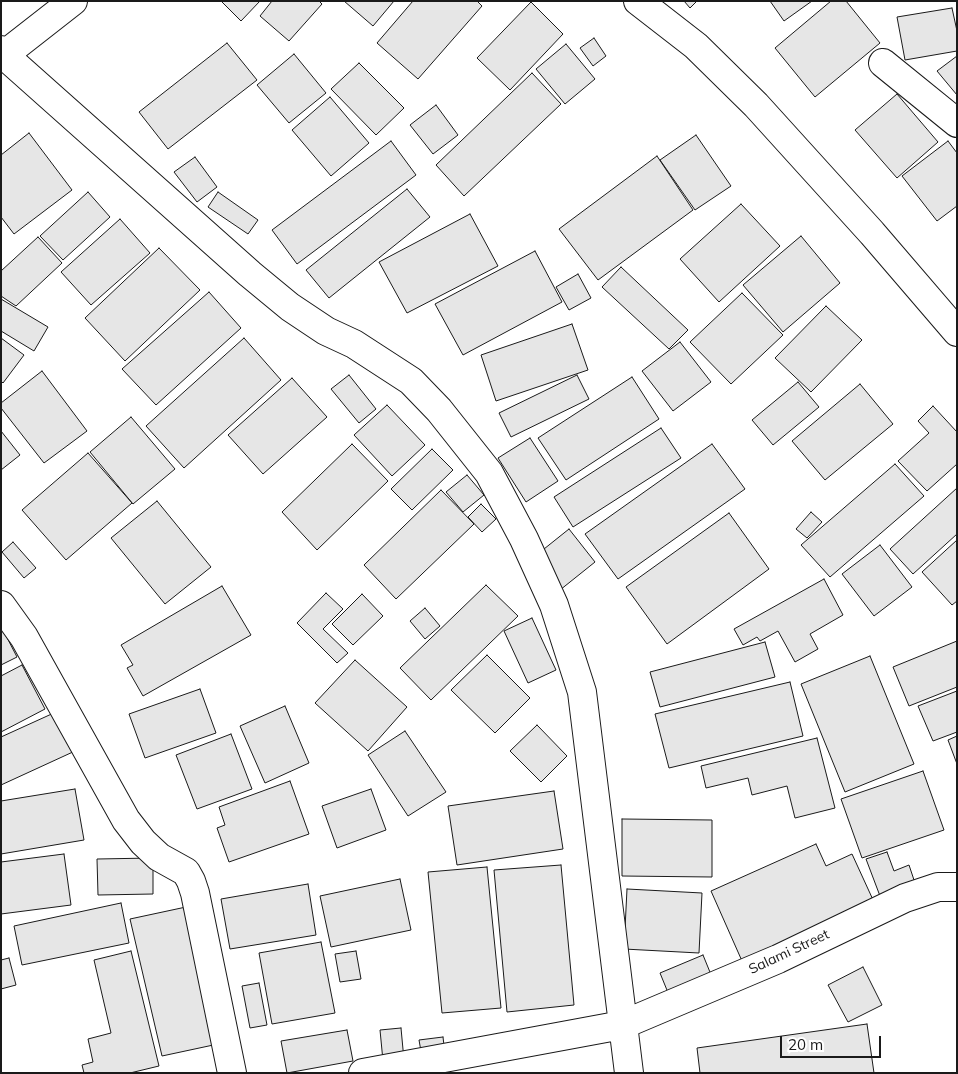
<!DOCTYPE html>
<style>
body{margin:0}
#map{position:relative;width:958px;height:1074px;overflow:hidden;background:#fff;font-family:Mulish,sans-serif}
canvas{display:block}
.frame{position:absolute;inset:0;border:2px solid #1a1a1a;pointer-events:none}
.scale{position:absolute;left:780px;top:1036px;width:101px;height:22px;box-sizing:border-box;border:2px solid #1a1a1a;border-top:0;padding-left:6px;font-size:15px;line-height:18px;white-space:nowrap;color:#1a1a1a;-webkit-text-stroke:4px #fff;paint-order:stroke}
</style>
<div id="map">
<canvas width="958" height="1074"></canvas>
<div class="frame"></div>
<div class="scale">20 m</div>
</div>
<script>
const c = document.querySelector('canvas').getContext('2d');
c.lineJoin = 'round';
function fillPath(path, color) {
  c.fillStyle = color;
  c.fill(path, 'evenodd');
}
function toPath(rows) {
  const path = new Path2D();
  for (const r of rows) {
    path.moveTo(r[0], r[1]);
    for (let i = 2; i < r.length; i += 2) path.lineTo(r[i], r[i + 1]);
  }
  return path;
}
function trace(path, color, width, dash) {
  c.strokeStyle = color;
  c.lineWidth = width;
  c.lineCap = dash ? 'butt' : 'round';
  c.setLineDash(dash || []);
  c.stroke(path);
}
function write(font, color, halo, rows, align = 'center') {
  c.font = font + ' Mulish,sans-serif';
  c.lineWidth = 4;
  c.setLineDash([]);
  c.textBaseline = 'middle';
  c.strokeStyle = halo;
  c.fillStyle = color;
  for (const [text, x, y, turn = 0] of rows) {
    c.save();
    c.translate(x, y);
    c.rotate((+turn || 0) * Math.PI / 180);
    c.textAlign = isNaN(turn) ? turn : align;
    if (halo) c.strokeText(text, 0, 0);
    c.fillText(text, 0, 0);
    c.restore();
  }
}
const building = toPath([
 [221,1,260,1,241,21,221,1],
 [272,1,319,1,322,4,289,41,260,16,272,1],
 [344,1,394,1,373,26,344,1],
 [413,1,477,1,482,6,418,79,377,43,413,1],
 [684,1,697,1,690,8,684,1],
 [770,1,812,1,784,21,770,1],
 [831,1,846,1,880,43,815,97,775,48,831,1],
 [531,2,563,34,510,90,477,58,531,2],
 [952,8,957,31,957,51,905,60,897,17,952,8],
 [594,38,606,56,593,66,580,48,594,38],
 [227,43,257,80,168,149,139,112,227,43],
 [566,44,595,79,565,104,536,69,566,44],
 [294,54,326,93,289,123,257,85,294,54],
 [957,56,957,95,937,71,957,56],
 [359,63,404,108,376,135,331,89,359,63],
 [532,73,561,104,464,196,436,165,532,73],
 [897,94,938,142,897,178,855,130,897,94],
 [330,97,369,143,331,176,292,130,330,97],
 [436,105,458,135,433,154,410,125,436,105],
 [29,133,72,190,14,234,1,217,1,155,29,133],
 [696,135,731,186,695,210,660,160,696,135],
 [391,141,416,175,297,264,272,230,391,141],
 [948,141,957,153,957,206,937,221,902,176,948,141],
 [657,156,693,210,598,280,559,229,657,156],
 [195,157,217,187,197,202,174,172,195,157],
 [407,189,430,217,329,298,306,270,407,189],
 [88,192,110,217,63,260,40,236,88,192],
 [218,192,258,220,248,234,208,207,218,192],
 [741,204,780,246,719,302,680,259,741,204],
 [470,214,498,266,407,313,379,262,470,214],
 [120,219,150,253,91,305,61,272,120,219],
 [801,236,840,283,783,332,743,285,801,236],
 [38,237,62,263,16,306,1,296,1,271,38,237],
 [159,248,200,290,125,361,85,318,159,248],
 [535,251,562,302,463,355,435,304,535,251],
 [621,267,688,330,669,349,602,287,621,267],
 [578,274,591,298,569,310,556,287,578,274],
 [209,292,241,328,156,405,122,369,209,292],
 [742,293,783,335,731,384,690,342,742,293],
 [1,299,48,327,34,351,1,331,1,299],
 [826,306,862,340,811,392,775,358,826,306],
 [572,324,588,370,496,401,481,355,572,324],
 [1,338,24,355,3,383,1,381,1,338],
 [244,338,281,380,184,468,146,426,244,338],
 [680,342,711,382,673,411,642,371,680,342],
 [42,371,87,431,44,463,1,408,1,403,42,371],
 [349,375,376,409,359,423,331,389,349,375],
 [577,375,589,399,511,437,499,413,577,375],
 [632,377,659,419,566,480,538,438,632,377],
 [292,378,327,417,263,474,228,435,292,378],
 [798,382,819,407,773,445,752,420,798,382],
 [860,384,893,424,825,480,792,441,860,384],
 [387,405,425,445,392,476,354,435,387,405],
 [933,406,957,432,957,464,927,491,898,461,929,433,918,421,933,406],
 [131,417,175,469,133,504,90,452,131,417],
 [661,428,681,458,573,527,554,497,661,428],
 [1,431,20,455,1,470,1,431],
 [530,438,558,481,526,502,498,458,530,438],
 [352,444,388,481,317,550,282,512,352,444],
 [712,444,745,489,618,579,585,534,712,444],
 [432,449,453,470,412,510,391,489,432,449],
 [88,453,132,503,66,560,22,510,88,453],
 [895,464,924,496,830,577,801,545,895,464],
 [467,475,484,495,463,512,446,492,467,475],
 [957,488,957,534,913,574,890,549,957,488],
 [441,490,474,524,396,599,364,565,441,490],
 [157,501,211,567,165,604,111,538,157,501],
 [481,504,496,519,482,532,468,517,481,504],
 [811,512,822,522,807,538,796,529,811,512],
 [729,513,769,569,667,644,626,587,729,513],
 [569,529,595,562,560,590,534,557,569,529],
 [957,540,957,601,952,605,922,572,957,540],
 [13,542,36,568,24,578,2,552,13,542],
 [880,545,912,587,874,616,842,574,880,545],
 [824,579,843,615,810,634,818,649,795,662,778,631,760,641,757,637,743,645,734,629,824,579],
 [486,585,518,616,431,700,400,668,486,585],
 [222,586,251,635,143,696,127,668,133,665,121,645,222,586],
 [326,593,343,609,323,629,348,653,337,663,297,623,326,593],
 [362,594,383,616,353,645,332,624,362,594],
 [425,608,440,626,425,639,410,621,425,608],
 [532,618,556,670,528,683,504,631,532,618],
 [1,626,17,657,1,665,1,626],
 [957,641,957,687,909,706,893,667,957,641],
 [765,642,775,677,660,707,650,672,765,642],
 [487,655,530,698,495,733,451,690,487,655],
 [870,656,914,764,845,792,801,684,870,656],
 [355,660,407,707,368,751,315,703,355,660],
 [22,665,45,709,1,732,1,676,22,665],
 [790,682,803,736,669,768,655,714,790,682],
 [200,689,216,733,145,758,129,714,200,689],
 [957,691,957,732,933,741,918,706,957,691],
 [285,706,309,763,265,783,240,726,285,706],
 [56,712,75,751,1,785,1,737,56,712],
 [537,725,567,756,541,782,510,751,537,725],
 [405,731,446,792,408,816,368,755,405,731],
 [231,734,252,789,197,809,176,755,231,734],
 [957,736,957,764,948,740,957,736],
 [817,738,835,808,795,818,787,786,752,795,748,778,706,788,701,766,817,738],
 [923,771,944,830,862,858,841,799,923,771],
 [290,781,309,834,229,862,217,828,225,825,219,807,290,781],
 [75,789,84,840,1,854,1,801,75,789],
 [371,789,386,830,337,848,322,806,371,789],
 [554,791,563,849,457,865,448,806,554,791],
 [622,819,712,820,712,877,622,876,622,819],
 [816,844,826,866,852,854,874,902,742,961,711,891,816,844],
 [887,852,894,871,909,865,915,883,880,896,866,859,887,852],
 [64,854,71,905,1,914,1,862,64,854],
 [153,858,153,894,98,895,97,859,153,858],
 [561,865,574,1005,507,1012,494,870,561,865],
 [487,867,501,1008,442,1013,428,872,487,867],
 [400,879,411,930,331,947,320,896,400,879],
 [308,884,316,935,230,949,221,899,308,884],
 [627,889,702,893,699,953,624,949,627,889],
 [121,903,129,943,22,965,14,926,121,903],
 [186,907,218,1044,162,1056,130,919,186,907],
 [321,942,335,1013,272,1024,259,953,321,942],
 [131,951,159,1066,130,1073,84,1073,82,1065,93,1062,88,1039,111,1033,94,960,131,951],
 [356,951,361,979,340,982,335,954,356,951],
 [703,955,714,982,671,1000,660,973,703,955],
 [9,958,16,985,1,989,1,960,9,958],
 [863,967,882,1005,848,1022,828,985,863,967],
 [259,983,267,1025,250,1028,242,986,259,983],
 [867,1024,874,1073,700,1073,697,1048,867,1024],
 [401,1028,404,1060,383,1061,380,1030,401,1028],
 [347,1030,353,1061,287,1073,281,1041,347,1030],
 [443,1037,445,1054,422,1057,419,1040,443,1037]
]);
fillPath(building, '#e6e6e6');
trace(building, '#1a1a1a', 1);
const minor = toPath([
 [638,1,696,46,756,105,872,233,957,332],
 [1,50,4,55,250,274,290,307,326,331,354,344,411,381,439,410,489,473,524,539,554,605,582,692,629,1073],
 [4,55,73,1],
 [883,63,957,123],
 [1,605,24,637,126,820,143,842,159,857,186,872,191,881,195,893,232,1073],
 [363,1073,622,1025,778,959,905,898,938,887,957,887]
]);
trace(minor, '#1a1a1a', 30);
trace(minor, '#fff', 28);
write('14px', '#1a1a1a', '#fff', [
 ["Salami Street",789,952,-25]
]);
</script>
